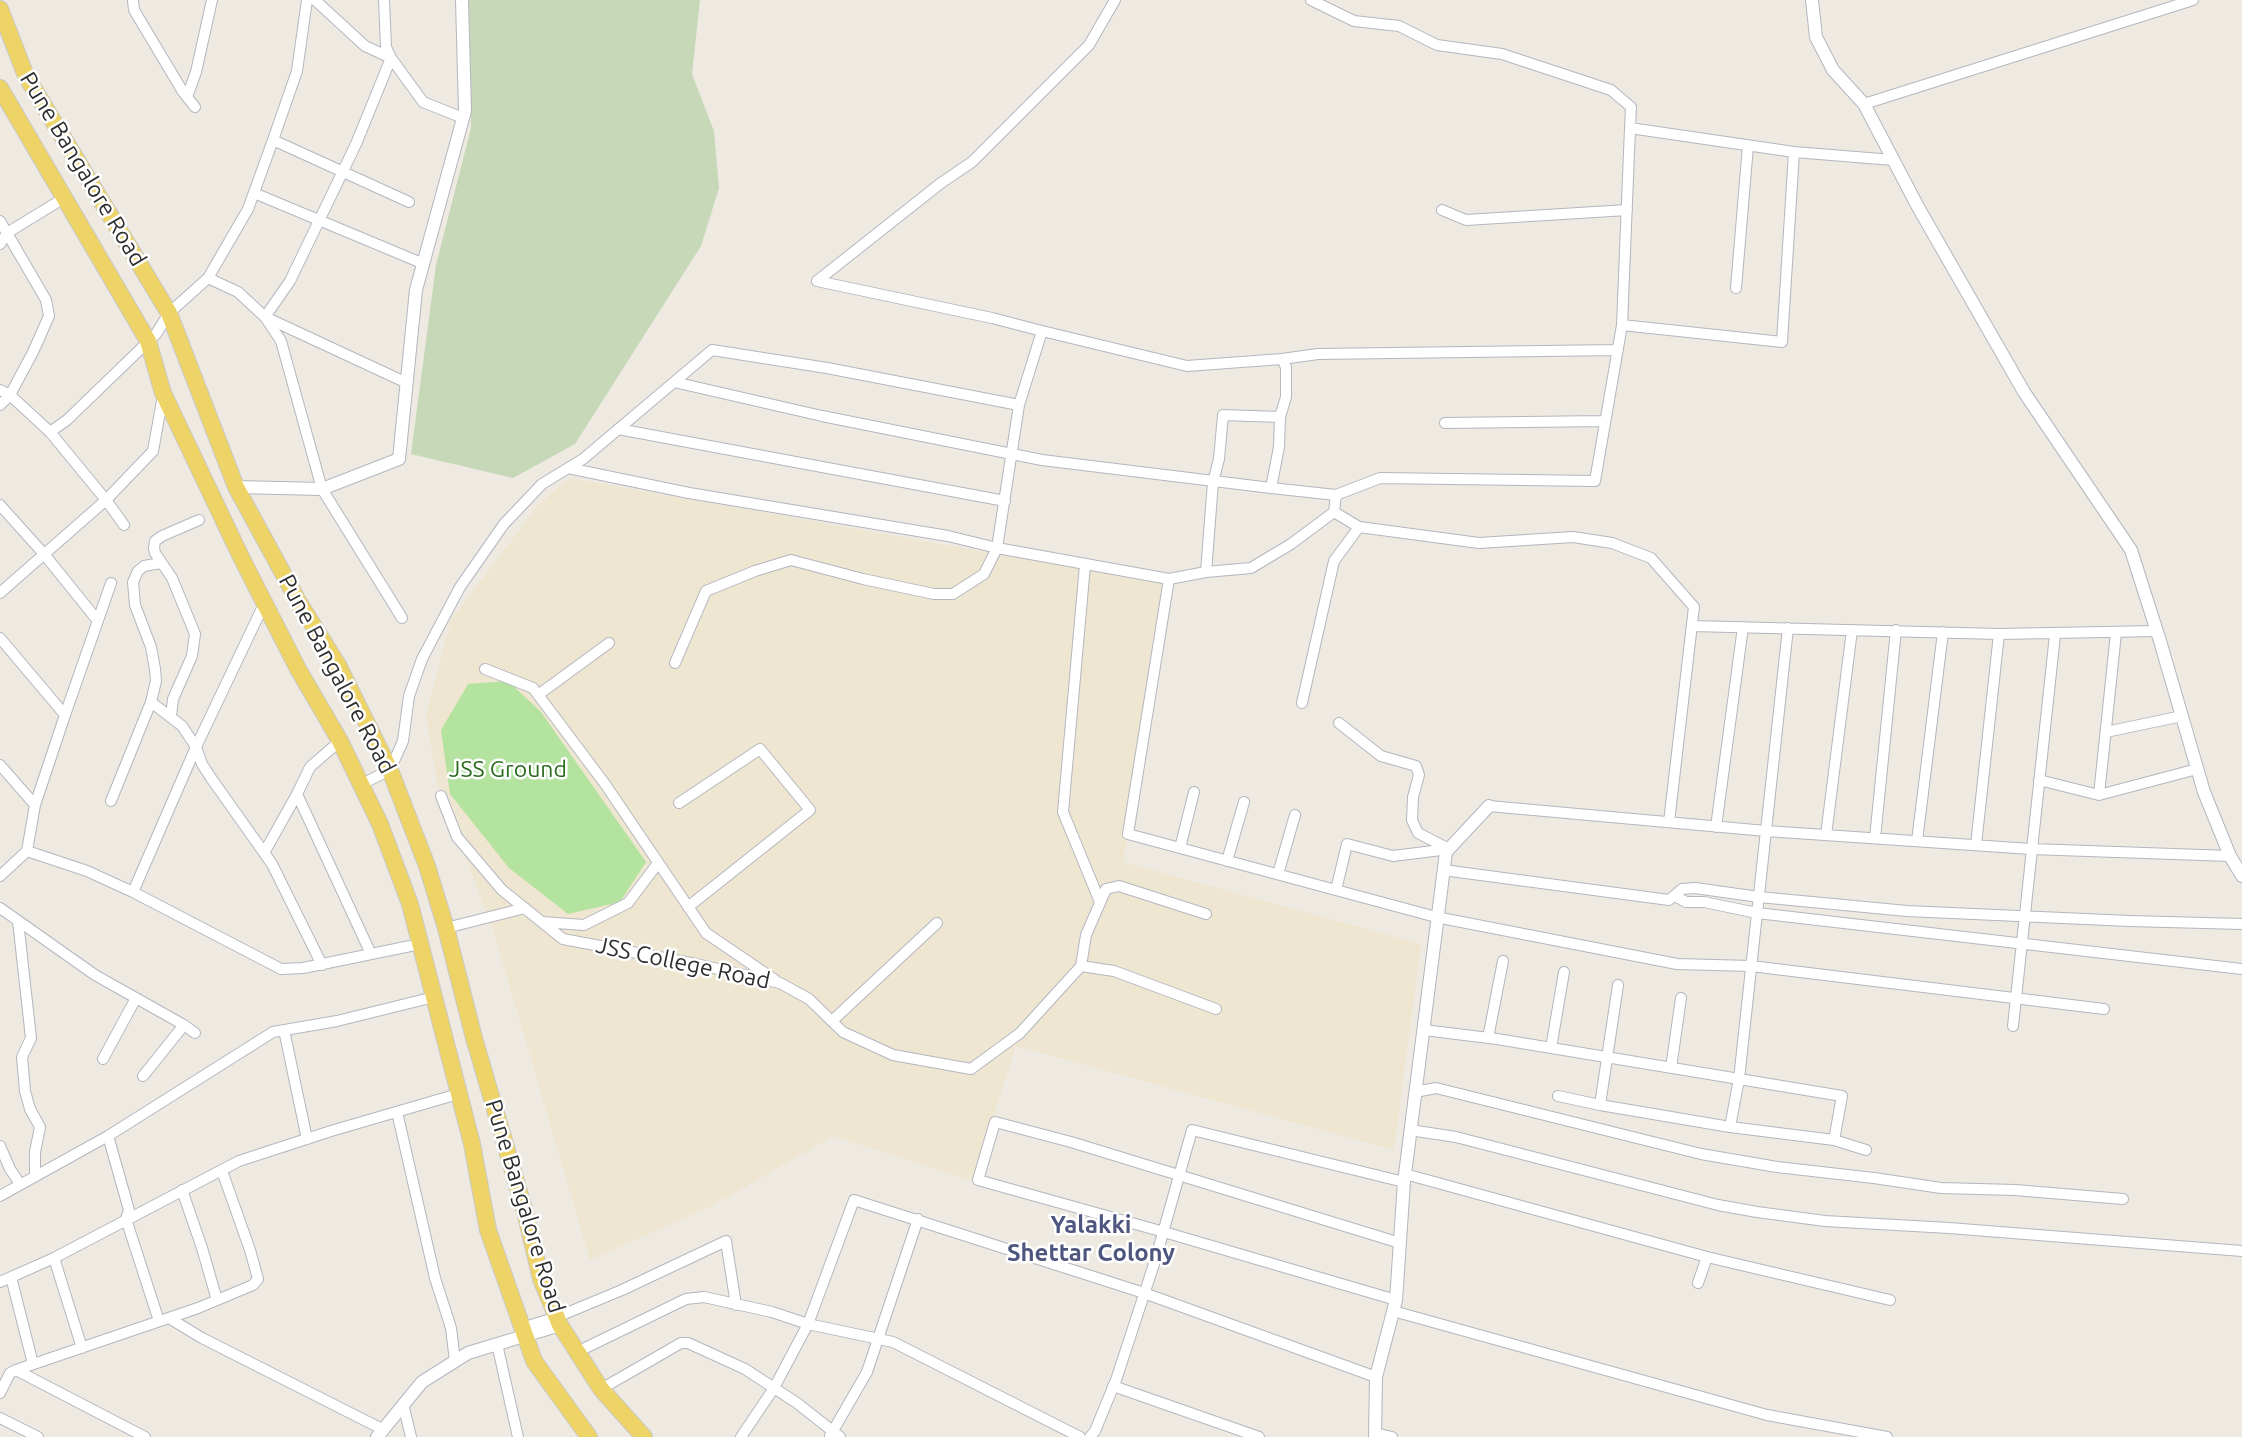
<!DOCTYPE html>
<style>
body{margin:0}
canvas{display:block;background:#eee9e1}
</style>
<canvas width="2242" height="1437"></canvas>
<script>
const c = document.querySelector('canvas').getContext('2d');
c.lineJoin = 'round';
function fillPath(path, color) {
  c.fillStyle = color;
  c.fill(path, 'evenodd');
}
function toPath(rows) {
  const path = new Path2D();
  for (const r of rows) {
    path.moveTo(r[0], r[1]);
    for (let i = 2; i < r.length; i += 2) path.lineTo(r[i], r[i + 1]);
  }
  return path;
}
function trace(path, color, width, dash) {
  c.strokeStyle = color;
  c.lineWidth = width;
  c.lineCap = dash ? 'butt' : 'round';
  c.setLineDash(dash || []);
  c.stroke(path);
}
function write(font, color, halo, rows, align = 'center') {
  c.font = font + ' Ubuntu,sans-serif';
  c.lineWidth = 5;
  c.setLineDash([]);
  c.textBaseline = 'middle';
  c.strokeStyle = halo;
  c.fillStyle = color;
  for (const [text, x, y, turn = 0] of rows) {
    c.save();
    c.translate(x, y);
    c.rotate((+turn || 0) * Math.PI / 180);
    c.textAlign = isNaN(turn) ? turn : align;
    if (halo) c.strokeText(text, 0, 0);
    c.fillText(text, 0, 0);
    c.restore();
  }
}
fillPath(toPath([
 [570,478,1171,585,1123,862,1421,944,1394,1150,1016,1046,973,1181,833,1136,714,1205,590,1260,493,930,437,782,426,715,451,620,540,503]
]), '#efe6d1');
fillPath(toPath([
 [508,681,541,712,646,862,620,902,568,914,509,868,450,794,441,730,468,684]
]), '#b4e39f');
fillPath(toPath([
 [469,0,700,0,692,74,714,131,719,188,701,246,575,444,513,478,411,454,436,265,471,128]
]), '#c6d8b8');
const minor = toPath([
 [133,0,134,10,183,92,195,107],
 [315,0,365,46,391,58,356,144,290,281,265,317,407,383],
 [384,0,386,47,391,58,423,102,463,118],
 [1311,0,1354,21,1399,26,1437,45,1502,54,1611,90,1631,107,1630,128],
 [187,97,196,72,212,0],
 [1864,104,2193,0],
 [273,140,409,202],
 [254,193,424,264],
 [1442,210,1466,220,1627,210],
 [0,221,46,300,49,316,33,352,10,395,0,405],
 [0,244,7,233,64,198],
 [208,278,238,292,265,317,281,341,322,489,402,618],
 [1736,288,1748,146],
 [1622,325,1782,342,1794,152],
 [1042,331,1187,366,1282,359,1286,367,1286,397,1280,417,1279,447,1271,488],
 [1282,359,1318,354,1618,350],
 [674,382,822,416,1042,460,1271,488,1336,495,1380,478,1595,481,1622,325,1630,128,1794,152,1893,160],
 [0,390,10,395,50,432],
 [163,395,153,451,106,500,50,432,67,420,156,334,169,313,208,278,248,209,273,140,297,71,307,0],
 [1019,405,1042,331,992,318,817,281,941,183,972,162,1089,45,1115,0],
 [1445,423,1605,421],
 [618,429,1005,501],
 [568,468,689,493,948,536,997,548,1169,579,1206,572,1213,482,1219,459,1223,415,1280,417],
 [1336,495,1334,512,1359,527,1479,543,1573,537,1612,543,1651,558,1694,607,1669,822],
 [0,505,44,554,98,621],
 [161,563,144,566,138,571,133,582,135,605,151,647,155,669,156,681,151,702,182,726,196,747,202,764,211,778,272,864,322,965],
 [1085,565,1063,812,1100,902],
 [1206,572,1251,568,1291,544,1334,512],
 [1169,579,1128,834,1436,917,1677,964,1751,966,2104,1009],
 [0,593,106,500,124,525],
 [1692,626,1999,634,2157,631],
 [0,638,65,715,35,805,27,851,87,871,133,892,281,969,303,968,420,944],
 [485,669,533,688,605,784,706,933,775,980],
 [538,695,609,643],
 [1302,703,1334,561,1359,527],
 [65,715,111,583],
 [171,716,173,699,192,656,195,634,172,578,155,553,154,548,155,541,162,536,199,520],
 [1339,723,1381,756,1416,766,1419,775,1413,797,1412,820,1418,833,1449,849],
 [2106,732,2182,716],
 [0,765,35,805],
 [2039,780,2099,795,2197,769],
 [362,784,390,770,403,741,409,696,422,659,460,587,504,524,542,484,583,459,712,350,827,368,1019,405,997,548,984,574,953,594,934,594,863,579,791,560,755,571,706,591,675,663],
 [297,794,371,954],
 [2099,795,2116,633],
 [441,796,457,837,502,890,563,939,696,964,780,983,809,999,843,1032,893,1055,971,1069,1020,1033,1081,966,1114,971,1216,1009],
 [111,801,151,702],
 [679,803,760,749,810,810,688,907],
 [1489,806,1766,831,2031,849,2230,856],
 [1716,827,1743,627],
 [1826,835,1852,630],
 [1875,838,1896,630],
 [1917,841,1943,632],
 [1976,845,1999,634],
 [1180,848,1194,792],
 [264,853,297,794,310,767,340,741],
 [1227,861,1244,802],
 [1443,870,1669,900,1682,889,1695,888,1759,897,1907,911,2129,921,2242,924],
 [1278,874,1295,815],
 [0,876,27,851],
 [1336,890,1347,844,1393,856,1449,849],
 [133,892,196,747,264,604],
 [1675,896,1686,902,1704,902,1757,913,2242,969],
 [0,908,95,975,184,1025,195,1033],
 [18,921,31,1038,22,1057,25,1091,30,1109,40,1127,35,1152,35,1176],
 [542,922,584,925,628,903,658,863],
 [446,928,525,908],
 [1081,966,1086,935,1106,889,1119,886,1206,914],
 [832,1021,937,923],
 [2013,1026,2055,635],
 [284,1030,307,1139],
 [1424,1030,1497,1039,1842,1096,1834,1140],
 [1488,1038,1503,961],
 [1551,1048,1564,972],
 [103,1059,136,998],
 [1671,1068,1681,998],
 [143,1076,184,1025],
 [1415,1092,1436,1088,1701,1154,1777,1167,1874,1178,1941,1188,2015,1190,2123,1199],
 [1558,1096,1600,1105,1730,1127,1834,1140,1866,1150],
 [1600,1105,1618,985],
 [397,1112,435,1278,451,1328,455,1361],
 [1730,1127,1739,1079,1788,628],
 [1410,1130,1456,1137,1718,1205,1757,1212,1825,1221,1949,1228,2242,1251],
 [108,1136,129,1210,126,1219,159,1321],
 [0,1146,10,1169,20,1184],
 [1405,1174,1707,1257,1890,1300],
 [182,1190,202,1248,217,1300],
 [0,1196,108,1136,273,1032,337,1021,434,997],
 [54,1258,82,1348],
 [11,1277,33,1364],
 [0,1282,54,1258,239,1161,331,1131,458,1094],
 [1698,1283,1707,1257],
 [1396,1300,1164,1232,978,1180,995,1122,1071,1142,1400,1243],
 [1393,1311,1767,1415,1887,1437],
 [169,1318,202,1338,384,1430],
 [522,1328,557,1317,622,1290,726,1241,736,1305],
 [497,1344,518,1437],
 [577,1352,686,1299,704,1297,772,1312,808,1324,893,1342,1080,1437],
 [16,1370,145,1437],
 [1113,1386,1259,1437],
 [601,1389,681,1343,688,1343,745,1369,797,1403,840,1437],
 [0,1393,10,1373,16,1370,198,1308,253,1285,258,1279,250,1250,222,1171],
 [403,1404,411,1437],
 [0,1418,38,1437],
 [1375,1433,1392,1437],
 [830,1436,867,1372,918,1219],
 [741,1437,774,1388,808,1324,854,1200,1144,1293,1376,1377],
 [1090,1437,1095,1431,1116,1380,1155,1261,1192,1130,1404,1182]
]);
const tertiary = toPath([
 [1812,0,1816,37,1833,70,1864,104,1918,207,2024,392,2131,550,2160,641,2204,792,2230,856,2242,876],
 [236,487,322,489,399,459,416,290,465,111,462,0],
 [377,1437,422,1382,468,1353,560,1325],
 [1375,1437,1376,1377,1396,1300,1404,1182,1446,852,1489,806]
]);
const primary = toPath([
 [0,9,26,76,169,313,236,487,298,601,338,665,390,770,427,866,446,928,474,1038,525,1212,541,1279,560,1325,601,1389,644,1437],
 [0,88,148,341,163,393,241,557,298,669,340,741,380,824,410,904,472,1144,488,1230,534,1361,589,1437]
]);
trace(minor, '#b4b6c0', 12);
trace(tertiary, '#b4b6c0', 14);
trace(primary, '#c9c9c9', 18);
trace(minor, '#fff', 10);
trace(tertiary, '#fff', 12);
trace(primary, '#eed466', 16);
write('23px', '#2e2e2e', '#fff', [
 ["Pune Bangalore Road",83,169,59],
 ["Pune Bangalore Road",337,674,62],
 ["JSS College Road",683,963,12],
 ["Pune Bangalore Road",525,1206,73]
]);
write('23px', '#2a6b1d', '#fff', [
 ["JSS Ground",508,769]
]);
write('bold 24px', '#4e557e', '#fff', [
 ["Yalakki",1091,1225],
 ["Shettar Colony",1091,1253]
]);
</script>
